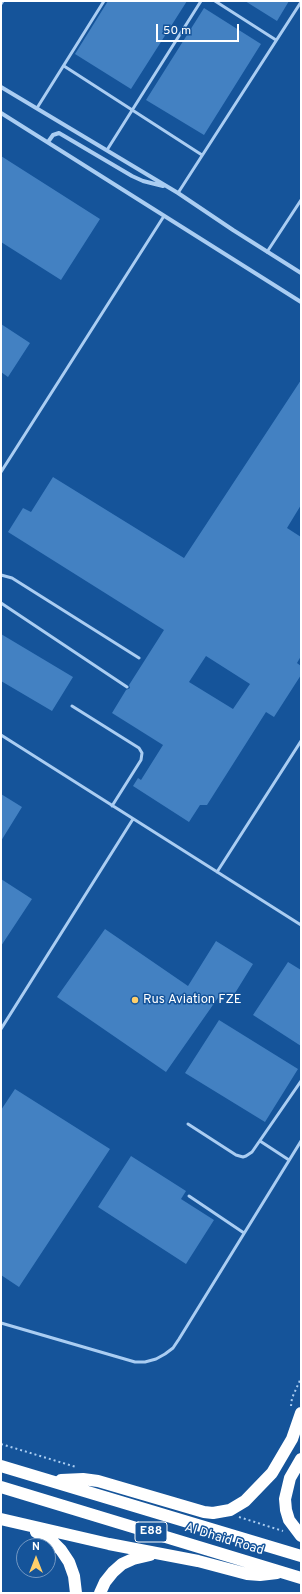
<!DOCTYPE html>
<style>
body{margin:0}
#map{position:relative;width:302px;height:1594px;overflow:hidden;background:#15549a;font-family:Overpass,sans-serif}
canvas{display:block}
.frame{position:absolute;inset:0;border:2px solid #fff;pointer-events:none}
.north{position:absolute;left:16px;top:1538px;width:40px;height:40px;box-sizing:border-box;background:#15549a;border:1px solid #7398c2;border-radius:50%;rotate:0deg;font-size:11px;font-weight:700;line-height:16px;text-align:center;color:#fff}
.north::after{content:'';display:block;margin:auto;width:14px;height:18px;background:#ffcf6b;clip-path:polygon(50% 0,100% 100%,50% 72%,0 100%)}
.scale{position:absolute;left:156px;top:24px;width:83px;height:18px;box-sizing:border-box;border:2px solid #fff;border-top:0;padding-left:5px;font-size:12px;line-height:14px;white-space:nowrap;color:#fff;-webkit-text-stroke:3px #15549a;paint-order:stroke}
</style>
<div id="map">
<canvas width="302" height="1594"></canvas>
<div class="frame"></div>
<div class="north">N</div>
<div class="scale">50 m</div>
</div>
<script>
const c = document.querySelector('canvas').getContext('2d');
c.lineJoin = 'round';
function fillPath(path, color) {
  c.fillStyle = color;
  c.fill(path, 'evenodd');
}
function toPath(rows) {
  const path = new Path2D();
  for (const r of rows) {
    path.moveTo(r[0], r[1]);
    for (let i = 2; i < r.length; i += 2) path.lineTo(r[i], r[i + 1]);
  }
  return path;
}
function trace(path, color, width, dash) {
  c.strokeStyle = color;
  c.lineWidth = width;
  c.lineCap = dash ? 'butt' : 'round';
  c.setLineDash(dash || []);
  c.stroke(path);
}
function write(font, color, halo, rows, align = 'center') {
  c.font = font + ' Overpass,sans-serif';
  c.lineWidth = 3;
  c.setLineDash([]);
  c.textBaseline = 'middle';
  c.strokeStyle = halo;
  c.fillStyle = color;
  for (const [text, x, y, turn = 0] of rows) {
    c.save();
    c.translate(x, y);
    c.rotate((+turn || 0) * Math.PI / 180);
    c.textAlign = isNaN(turn) ? turn : align;
    if (halo) c.strokeText(text, 0, 0);
    c.fillText(text, 0, 0);
    c.restore();
  }
}
fillPath(toPath([
 [108,1,187,1,131,89,75,54],
 [245,1,289,1,277,21],
 [204,8,261,44,204,135,146,100],
 [1,156,100,219,61,280,1,242],
 [1,324,30,343,8,377,1,372],
 [301,380,301,505,287,528,301,537,301,656,297,663,301,666,301,675,274,717,266,712,207,805,200,805,189,822,133,786,138,778,141,780,163,745,112,713,126,690,130,688,129,685,164,630,8,532,23,508,31,512,53,477,184,558],
 [206,656,250,684,233,709,189,682],
 [1,634,73,677,52,711,1,681],
 [1,794,22,807,1,841],
 [1,879,32,899,1,946],
 [105,929,188,986,216,941,253,964,232,998,222,992,166,1072,57,997],
 [288,962,301,970,301,1046,253,1015],
 [219,1020,298,1069,265,1122,185,1073],
 [15,1089,110,1149,19,1287,1,1275,1,1110],
 [131,1156,186,1191,181,1199,214,1220,186,1264,98,1207]
]), '#4381c2');
trace(toPath([
 [291,1406,292,1398,301,1378],
 [1,1444,76,1467],
 [239,1517,283,1531]
]), '#aacdf2', 2, [2, 3]);
trace(toPath([
 [215,1,276,40],
 [1,4,3,1],
 [64,66,202,155],
 [37,108,104,1],
 [107,150,201,1],
 [178,193,301,2],
 [267,252,301,200],
 [1,472,164,216],
 [1,575,12,578,139,658],
 [1,603,127,687],
 [72,706,139,748,142,753,141,760,112,806],
 [1,735,301,925],
 [217,872,301,741],
 [1,1029,133,819],
 [188,1124,236,1155,243,1157,246,1156,252,1152,301,1081],
 [260,1141,289,1160],
 [189,1196,244,1233],
 [1,1323,135,1362,145,1362,156,1359,165,1354,173,1348,179,1339,301,1141]
]), '#aacdf2', 3);
trace(toPath([
 [1,87,178,193,233,230,301,273],
 [1,113,301,302],
 [48,142,53,135,59,133,132,176,143,181,163,186]
]), '#aacdf2', 4);
trace(toPath([
 [301,1459,290,1478,285,1499,286,1510,289,1520,301,1536],
 [1,1466,301,1556],
 [61,1480,83,1479,98,1481,204,1512,213,1513,230,1510,245,1501,272,1473,292,1439,301,1413],
 [1,1487,301,1578],
 [1,1519,109,1544,198,1561,247,1574,260,1575,277,1573],
 [36,1532,51,1540,61,1550,69,1562,74,1576,76,1593],
 [100,1593,105,1582,113,1572,122,1564,133,1559,150,1555]
]), '#fff', 12);
for (const [x, y, r, color] of [
 [135,1000,4,"#ffcf6b"]
]) {
  const dot = new Path2D();
  dot.arc(x, y, r, 0, 2 * Math.PI);
  c.fillStyle = color;
  c.fill(dot);
  trace(dot, '#15549a', 1.5);
}
for (const [x, y, w] of [
 [151,1532,32]
]) {
  const box = new Path2D();
  box.roundRect(x - w / 2, y - 10, w, 20, 3);
  c.fillStyle = '#15549a';
  c.fill(box);
  trace(box, '#fff', 1);
}
write('bold 12px', '#fff', null, [
 ["E88",151,1532]
]);
write('13px', '#fff', '#15549a', [
 ["Rus Aviation FZE",143,1000]
], 'left');
write('13px', '#fff', '#15549a', [
 ["Al Dhaid Road",224,1540,17]
]);
</script>
